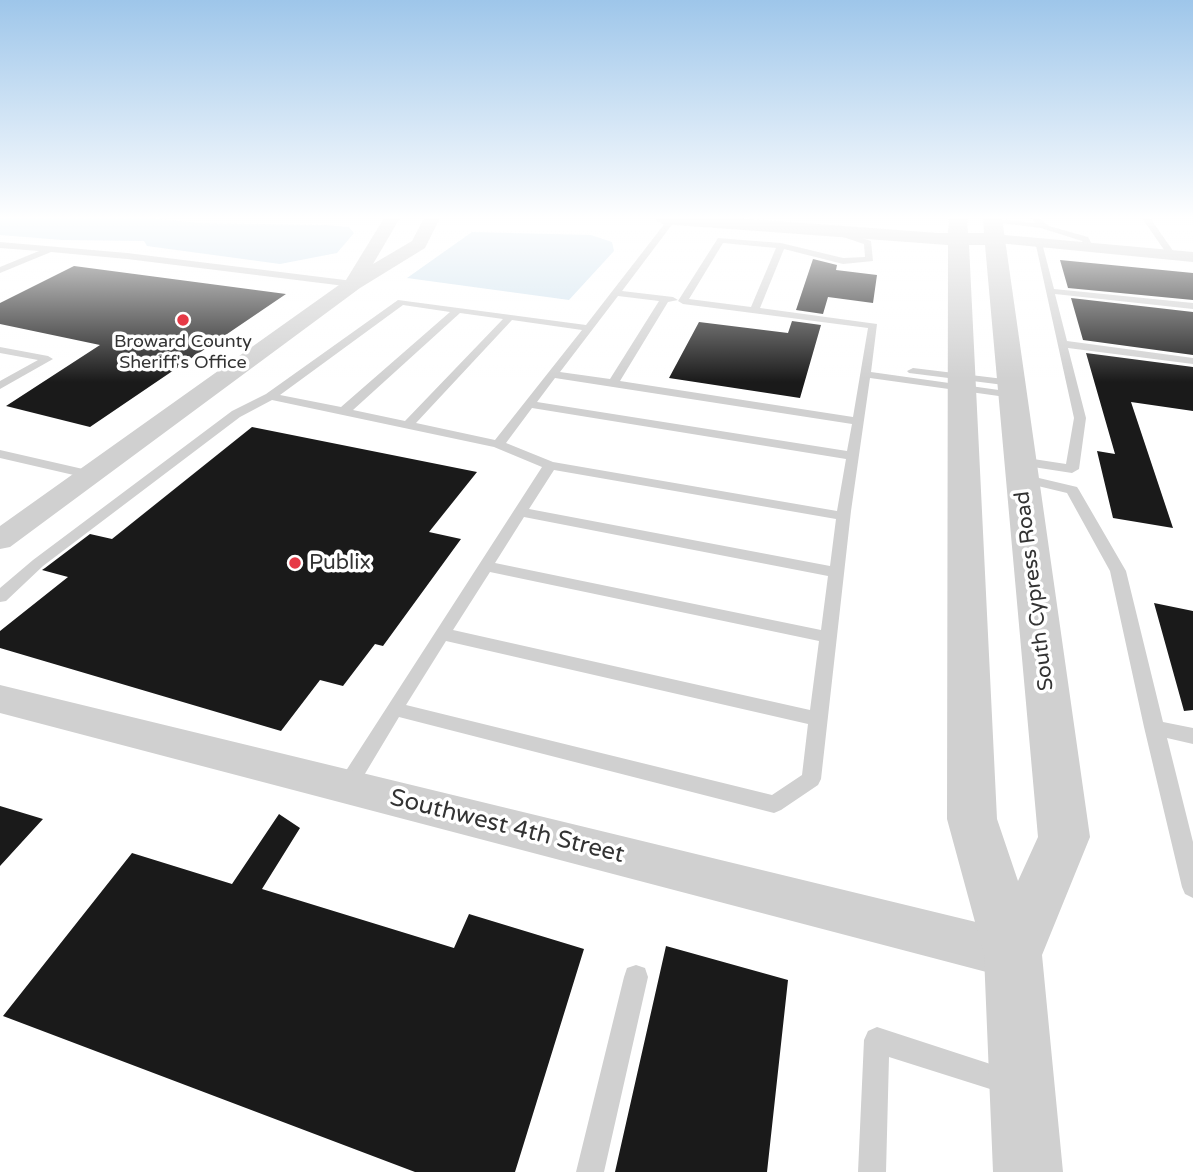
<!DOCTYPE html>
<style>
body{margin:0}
canvas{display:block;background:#fff}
</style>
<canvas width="1193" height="1172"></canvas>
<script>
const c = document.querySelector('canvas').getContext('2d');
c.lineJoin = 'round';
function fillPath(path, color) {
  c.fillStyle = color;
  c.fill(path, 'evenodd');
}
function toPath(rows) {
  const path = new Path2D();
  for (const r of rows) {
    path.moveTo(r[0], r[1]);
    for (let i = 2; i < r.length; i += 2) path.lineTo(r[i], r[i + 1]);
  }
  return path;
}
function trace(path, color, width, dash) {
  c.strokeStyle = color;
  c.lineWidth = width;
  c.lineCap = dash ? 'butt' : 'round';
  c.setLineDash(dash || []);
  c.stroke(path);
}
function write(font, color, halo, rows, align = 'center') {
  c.font = font + ' "Varela Round",sans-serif';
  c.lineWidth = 7;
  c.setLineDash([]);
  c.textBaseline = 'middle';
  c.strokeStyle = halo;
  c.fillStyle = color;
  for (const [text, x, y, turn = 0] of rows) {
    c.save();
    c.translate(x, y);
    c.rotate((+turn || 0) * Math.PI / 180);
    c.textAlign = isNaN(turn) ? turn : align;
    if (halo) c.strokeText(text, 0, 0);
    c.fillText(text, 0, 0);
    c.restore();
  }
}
fillPath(toPath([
 [0,218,151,218,199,223,324,225,349,227,354,233,337,253,280,264,147,246,144,241,62,240,0,235],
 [472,232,591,235,612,242,614,251,569,300,407,278]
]), '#cfe2ee');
fillPath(toPath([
 [813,259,837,265,836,270,877,275,873,303,828,297,823,314,796,310],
 [1060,260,1193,273,1193,300,1068,288],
 [74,266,286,294,90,427,6,406,100,345,0,324,0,303],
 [1071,298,1193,312,1193,355,1083,340],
 [792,321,821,325,800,398,669,378,699,322,788,333],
 [1086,353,1193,367,1193,411,1131,402,1173,528,1113,518,1097,451,1115,454],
 [252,427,477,472,429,532,461,539,383,646,375,644,343,686,320,680,281,731,0,648,0,631,68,577,42,570,45,568,90,534,112,539],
 [1154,603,1193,611,1193,710,1184,711],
 [0,806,43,819,0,866],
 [279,814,300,828,262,889,454,948,469,914,584,949,515,1172,415,1172,3,1016,132,853,232,884],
 [666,946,788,980,767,1172,615,1172]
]), '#1a1a1a');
fillPath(toPath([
 [669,218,677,218,622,291,673,297,678,300,668,302,620,381,853,417,868,328,683,304,678,301,718,238,781,243,843,258,865,257,864,244,837,235,840,231,871,241,873,261,843,264,784,249,760,308,877,324,871,372,1013,392,1019,395,1013,398,870,378,851,511,821,779,818,785,781,810,774,813,399,717,354,792,347,795,340,792,337,786,340,780,542,467,494,447,272,400,240,417,43,566,6,601,0,602,0,588,33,560,232,411,266,394,398,300,586,325,669,218],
 [723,243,776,248,751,307,689,299,723,243],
 [618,296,659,301,610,379,560,372,618,296],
 [403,305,450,312,341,407,280,395,403,305],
 [460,313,503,319,405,421,353,410,460,313],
 [512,320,582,330,495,440,416,423,512,320],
 [555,378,852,424,847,451,537,402,555,378],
 [532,408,846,459,837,511,553,462,506,443,532,408],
 [554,470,836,519,830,566,529,509,554,470],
 [524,517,828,576,821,630,495,563,524,517],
 [490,572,819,641,810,710,453,630,490,572],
 [446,641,808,724,802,775,772,795,406,705,446,641],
 [989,218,1035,223,1031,218,1040,218,1049,226,1088,237,1094,248,1087,250,1082,241,1041,228,992,222,989,218],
 [1142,218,1150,218,1176,255,1175,257,1169,257,1142,218],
 [1035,241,1042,243,1054,289,1193,303,1193,309,1055,294,1067,341,1193,358,1193,364,1068,348,1086,418,1079,469,1072,473,1020,465,1013,461,1020,457,1066,464,1074,418,1035,241],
 [0,242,127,253,353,281,358,284,353,287,127,259,51,252,0,273,0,267,39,251,0,248,0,242],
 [0,347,48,356,53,359,0,389,0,381,38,360,0,353,0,347],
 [913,368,1012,380,1018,383,1012,386,909,373,907,371,913,368],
 [0,450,96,472,98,475,91,479,0,458,0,450],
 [1022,474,1077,487,1079,490,1126,571,1163,722,1193,728,1193,744,1167,738,1193,842,1193,898,1185,894,1182,887,1144,727,1110,571,1067,493,1017,481,1017,475,1022,474],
 [636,965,645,968,648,977,604,1172,576,1172,624,977,627,968,636,965],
 [877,1027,1018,1073,1022,1082,1018,1091,1009,1095,889,1057,886,1172,858,1172,864,1040,868,1031,877,1027]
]), '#d0d0d0');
fillPath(toPath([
 [384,218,400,218,373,264,412,241,424,218,440,218,425,248,360,288,10,547,0,549,0,526,346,280,384,218],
 [994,234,1193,252,1193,262,988,242,986,239,994,234],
 [0,685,1013,931,1030,938,1037,955,1030,972,1013,979,0,713,0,685]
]), '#d0d0d0');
fillPath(toPath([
 [653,218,738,218,938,233,948,233,949,218,967,218,968,233,984,233,983,218,1002,218,1090,837,1042,955,1063,1172,993,1172,984,955,947,819,948,245,662,224,653,218],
 [969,245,985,245,1038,837,1018,881,997,819,969,245]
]), '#d0d0d0');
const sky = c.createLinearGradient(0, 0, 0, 382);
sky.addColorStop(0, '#9ec6ea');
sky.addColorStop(0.57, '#fff');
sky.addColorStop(1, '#ffffff00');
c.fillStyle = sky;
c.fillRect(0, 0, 1193, 382);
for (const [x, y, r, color] of [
 [183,320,7,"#e63946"],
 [295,563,7,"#e63946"]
]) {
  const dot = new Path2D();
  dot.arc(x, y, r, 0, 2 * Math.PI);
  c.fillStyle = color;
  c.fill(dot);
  trace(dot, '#fff', 2.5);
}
write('18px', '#333', '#fff', [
 ["Broward County",183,342],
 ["Sheriff's Office",183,363]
]);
write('21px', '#333', '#fff', [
 ["Publix",309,563]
], 'left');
write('21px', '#333', '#fff', [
 ["South Cypress Road",1035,591,-97]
]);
write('24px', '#333', '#fff', [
 ["Southwest 4th Street",507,827,14]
]);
</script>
